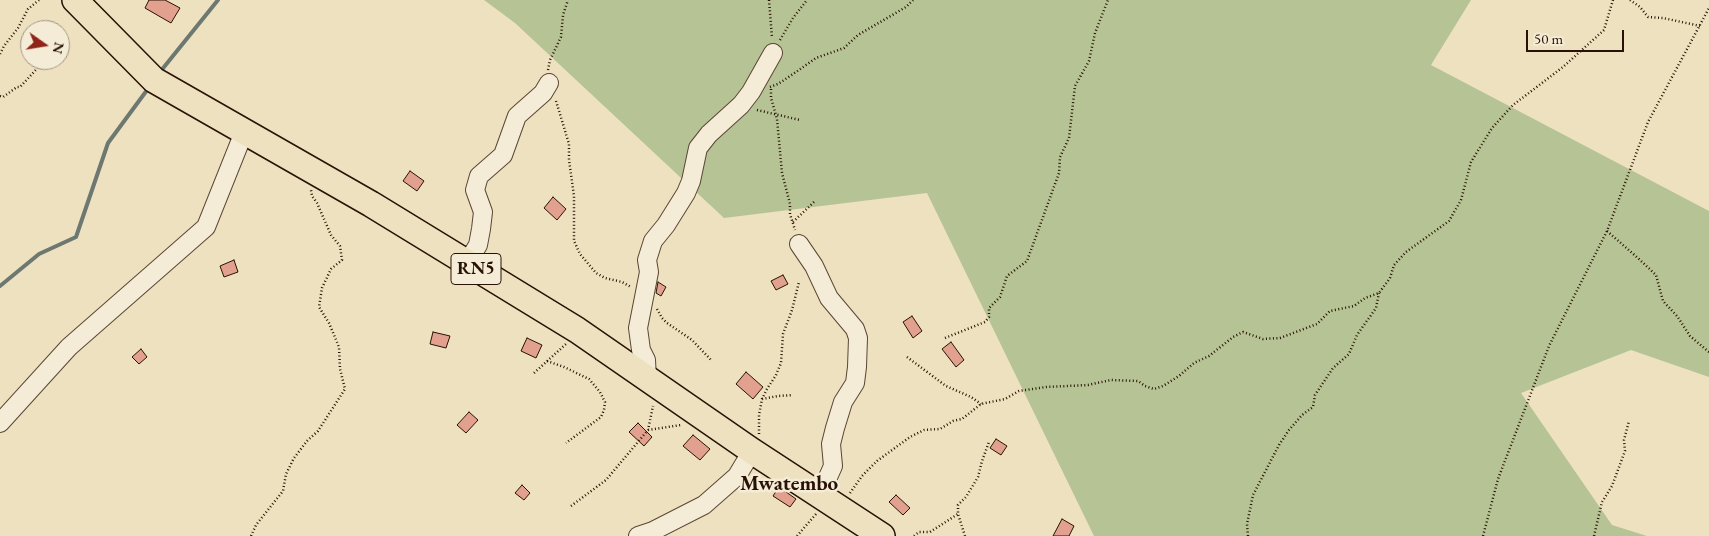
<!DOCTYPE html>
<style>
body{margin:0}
#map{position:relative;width:1709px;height:536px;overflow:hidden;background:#eee1c0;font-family:"EB Garamond",serif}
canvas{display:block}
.north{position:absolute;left:20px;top:20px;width:50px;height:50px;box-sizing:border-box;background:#f4ecd6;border:1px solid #a39582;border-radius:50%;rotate:103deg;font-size:14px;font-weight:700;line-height:20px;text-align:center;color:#291205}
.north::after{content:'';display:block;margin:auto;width:18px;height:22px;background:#8f2418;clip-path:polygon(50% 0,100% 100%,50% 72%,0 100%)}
.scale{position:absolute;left:1526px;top:30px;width:98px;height:22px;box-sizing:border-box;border:2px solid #291205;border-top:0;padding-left:6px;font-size:15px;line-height:18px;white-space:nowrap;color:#291205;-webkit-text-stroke:4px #f4ecd6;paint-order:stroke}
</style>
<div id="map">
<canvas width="1709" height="536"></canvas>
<div class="north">N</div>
<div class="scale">50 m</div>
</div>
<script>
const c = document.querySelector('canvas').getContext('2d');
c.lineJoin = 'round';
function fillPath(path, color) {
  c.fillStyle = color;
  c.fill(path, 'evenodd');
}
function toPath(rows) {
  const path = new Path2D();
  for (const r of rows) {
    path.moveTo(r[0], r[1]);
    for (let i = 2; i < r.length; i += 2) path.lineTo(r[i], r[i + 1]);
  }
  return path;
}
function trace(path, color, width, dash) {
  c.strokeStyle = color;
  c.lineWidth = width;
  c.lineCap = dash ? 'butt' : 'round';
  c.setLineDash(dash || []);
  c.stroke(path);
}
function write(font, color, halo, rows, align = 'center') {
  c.font = font + ' "EB Garamond",serif';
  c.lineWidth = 5;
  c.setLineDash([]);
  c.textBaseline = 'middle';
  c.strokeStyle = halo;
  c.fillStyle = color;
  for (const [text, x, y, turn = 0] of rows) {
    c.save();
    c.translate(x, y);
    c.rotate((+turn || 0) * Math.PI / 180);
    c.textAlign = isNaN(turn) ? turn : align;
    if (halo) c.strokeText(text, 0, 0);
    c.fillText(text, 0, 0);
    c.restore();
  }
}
fillPath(toPath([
 [484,0,1471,0,1431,65,1709,211,1709,377,1631,350,1521,393,1612,525,1647,536,1094,536,927,193,724,218,515,23]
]), '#b6c395');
trace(toPath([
 [160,72,218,0],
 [0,286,39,254,76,237,108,143,150,86]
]), '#6d7870', 4);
const building = toPath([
 [149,0,165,0,180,8,171,23,145,8,149,0],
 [410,171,424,181,417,191,403,181,410,171],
 [553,197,566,209,557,220,544,208,553,197],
 [234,260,238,272,224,277,220,266,234,260],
 [783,275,788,284,776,290,771,281,783,275],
 [658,282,666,287,661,296,656,293,658,282],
 [912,316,922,331,913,338,903,322,912,316],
 [433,332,450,336,446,348,430,344,433,332],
 [527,338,542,345,536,358,521,351,527,338],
 [951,342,964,360,956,367,942,349,951,342],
 [141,349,147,357,139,364,132,357,141,349],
 [746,372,763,387,753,399,736,384,746,372],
 [469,412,478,420,466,433,457,425,469,412],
 [638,423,652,437,644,446,629,432,638,423],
 [693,435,710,449,700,460,683,446,693,435],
 [996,439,1007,446,1001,455,990,448,996,439],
 [522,485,530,493,524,500,515,493,522,485],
 [779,487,796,499,790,507,773,496,779,487],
 [896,495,910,508,903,515,889,502,896,495],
 [1062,519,1074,526,1069,536,1053,536,1062,519]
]);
fillPath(building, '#e2a08f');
trace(building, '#291205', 1);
const minor = toPath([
 [799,244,814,266,829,298,855,329,858,338,857,367,855,383,843,402,835,428,831,444,833,466,820,495],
 [467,263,478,245,481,229,483,212,475,190,479,176,503,155,517,116,543,93,549,83],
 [647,378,646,360,641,350,638,328,649,272,647,260,653,241,666,225,686,193,691,181,698,148,709,134,741,105,751,92,773,53],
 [0,423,69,347,206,227,244,132],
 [638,536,653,531,704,505,737,476,752,451]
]);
const highway = toPath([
 [75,0,154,80,371,204,577,330,752,451,882,536]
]);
trace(minor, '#5a4634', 20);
trace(highway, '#291205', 28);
trace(toPath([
 [769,0,772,38],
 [1630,0,1640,7,1648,17,1663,18,1700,26],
 [780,40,793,18,807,0],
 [60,48,67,47],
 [0,54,4,46,18,28,28,9,39,0],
 [548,70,550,60,561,37,563,15,568,0],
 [770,87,778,84,796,72,816,58,844,48,858,35,906,7,913,0],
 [771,89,771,98,777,119,782,173,790,204,790,214,795,230],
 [0,96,3,97,17,87,20,87,45,60],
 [556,101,569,144,569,160,574,196,574,241,580,254,596,273,605,278,622,282,631,287],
 [757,110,800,120],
 [793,222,814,202],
 [1607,231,1639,259,1656,275,1663,301,1677,316,1690,336,1709,352],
 [657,309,662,318,667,323,692,340,712,361],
 [945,338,985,322,989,317,989,308,1000,297,1007,276,1027,261,1059,173,1060,157,1069,138,1075,86,1089,61,1095,33,1108,0],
 [907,357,946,386,971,397,981,404],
 [547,361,564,367,589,379,600,392,605,402,604,410,601,417,566,443],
 [534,373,566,344],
 [762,399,778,396,793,395],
 [648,430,681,425],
 [759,434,759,415,762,399,767,389,776,375,781,363,783,334,792,310,799,282],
 [850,493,862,476,877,461,910,437,924,430,940,429,953,421,962,419,981,404,1005,399,1019,391,1046,387,1088,385,1111,380,1138,381,1145,386,1154,389,1163,386,1179,376,1194,363,1209,356,1233,337,1243,332,1263,339,1280,338,1317,324,1330,311,1354,306,1365,298,1379,293,1390,278,1394,265,1406,252,1449,221,1461,200,1471,162,1492,128,1513,105,1563,67,1604,30,1613,0],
 [571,506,606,480,648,430,653,406],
 [251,536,256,525,283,491,286,474,294,458,307,441,318,431,345,389,340,369,339,347,329,323,319,307,322,288,331,269,342,260,340,246,331,235,317,203,312,196,311,190],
 [797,536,816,514],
 [914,536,919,532,930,532,958,514],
 [965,536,958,514,958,505,966,497,978,477,982,461,989,442],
 [1248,536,1247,524,1253,495,1279,445,1289,430,1302,415,1313,407,1315,395,1333,368,1349,354,1357,335,1376,308,1379,293],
 [1483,536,1498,479,1549,346,1607,231,1648,122,1709,8],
 [1594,536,1602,502,1612,486,1625,451,1624,440,1629,421]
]), '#291205', 2.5, [1, 2.5]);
trace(minor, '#f4ecd6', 18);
trace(highway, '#eee1c0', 25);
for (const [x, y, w] of [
 [476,269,50]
]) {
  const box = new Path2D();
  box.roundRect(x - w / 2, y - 15.5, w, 31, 4);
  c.fillStyle = '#f4ecd6';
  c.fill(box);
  trace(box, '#291205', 1);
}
write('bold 18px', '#291205', null, [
 ["RN5",476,269]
]);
write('bold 21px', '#291205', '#f4ecd6', [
 ["Mwatembo",789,484]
]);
</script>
